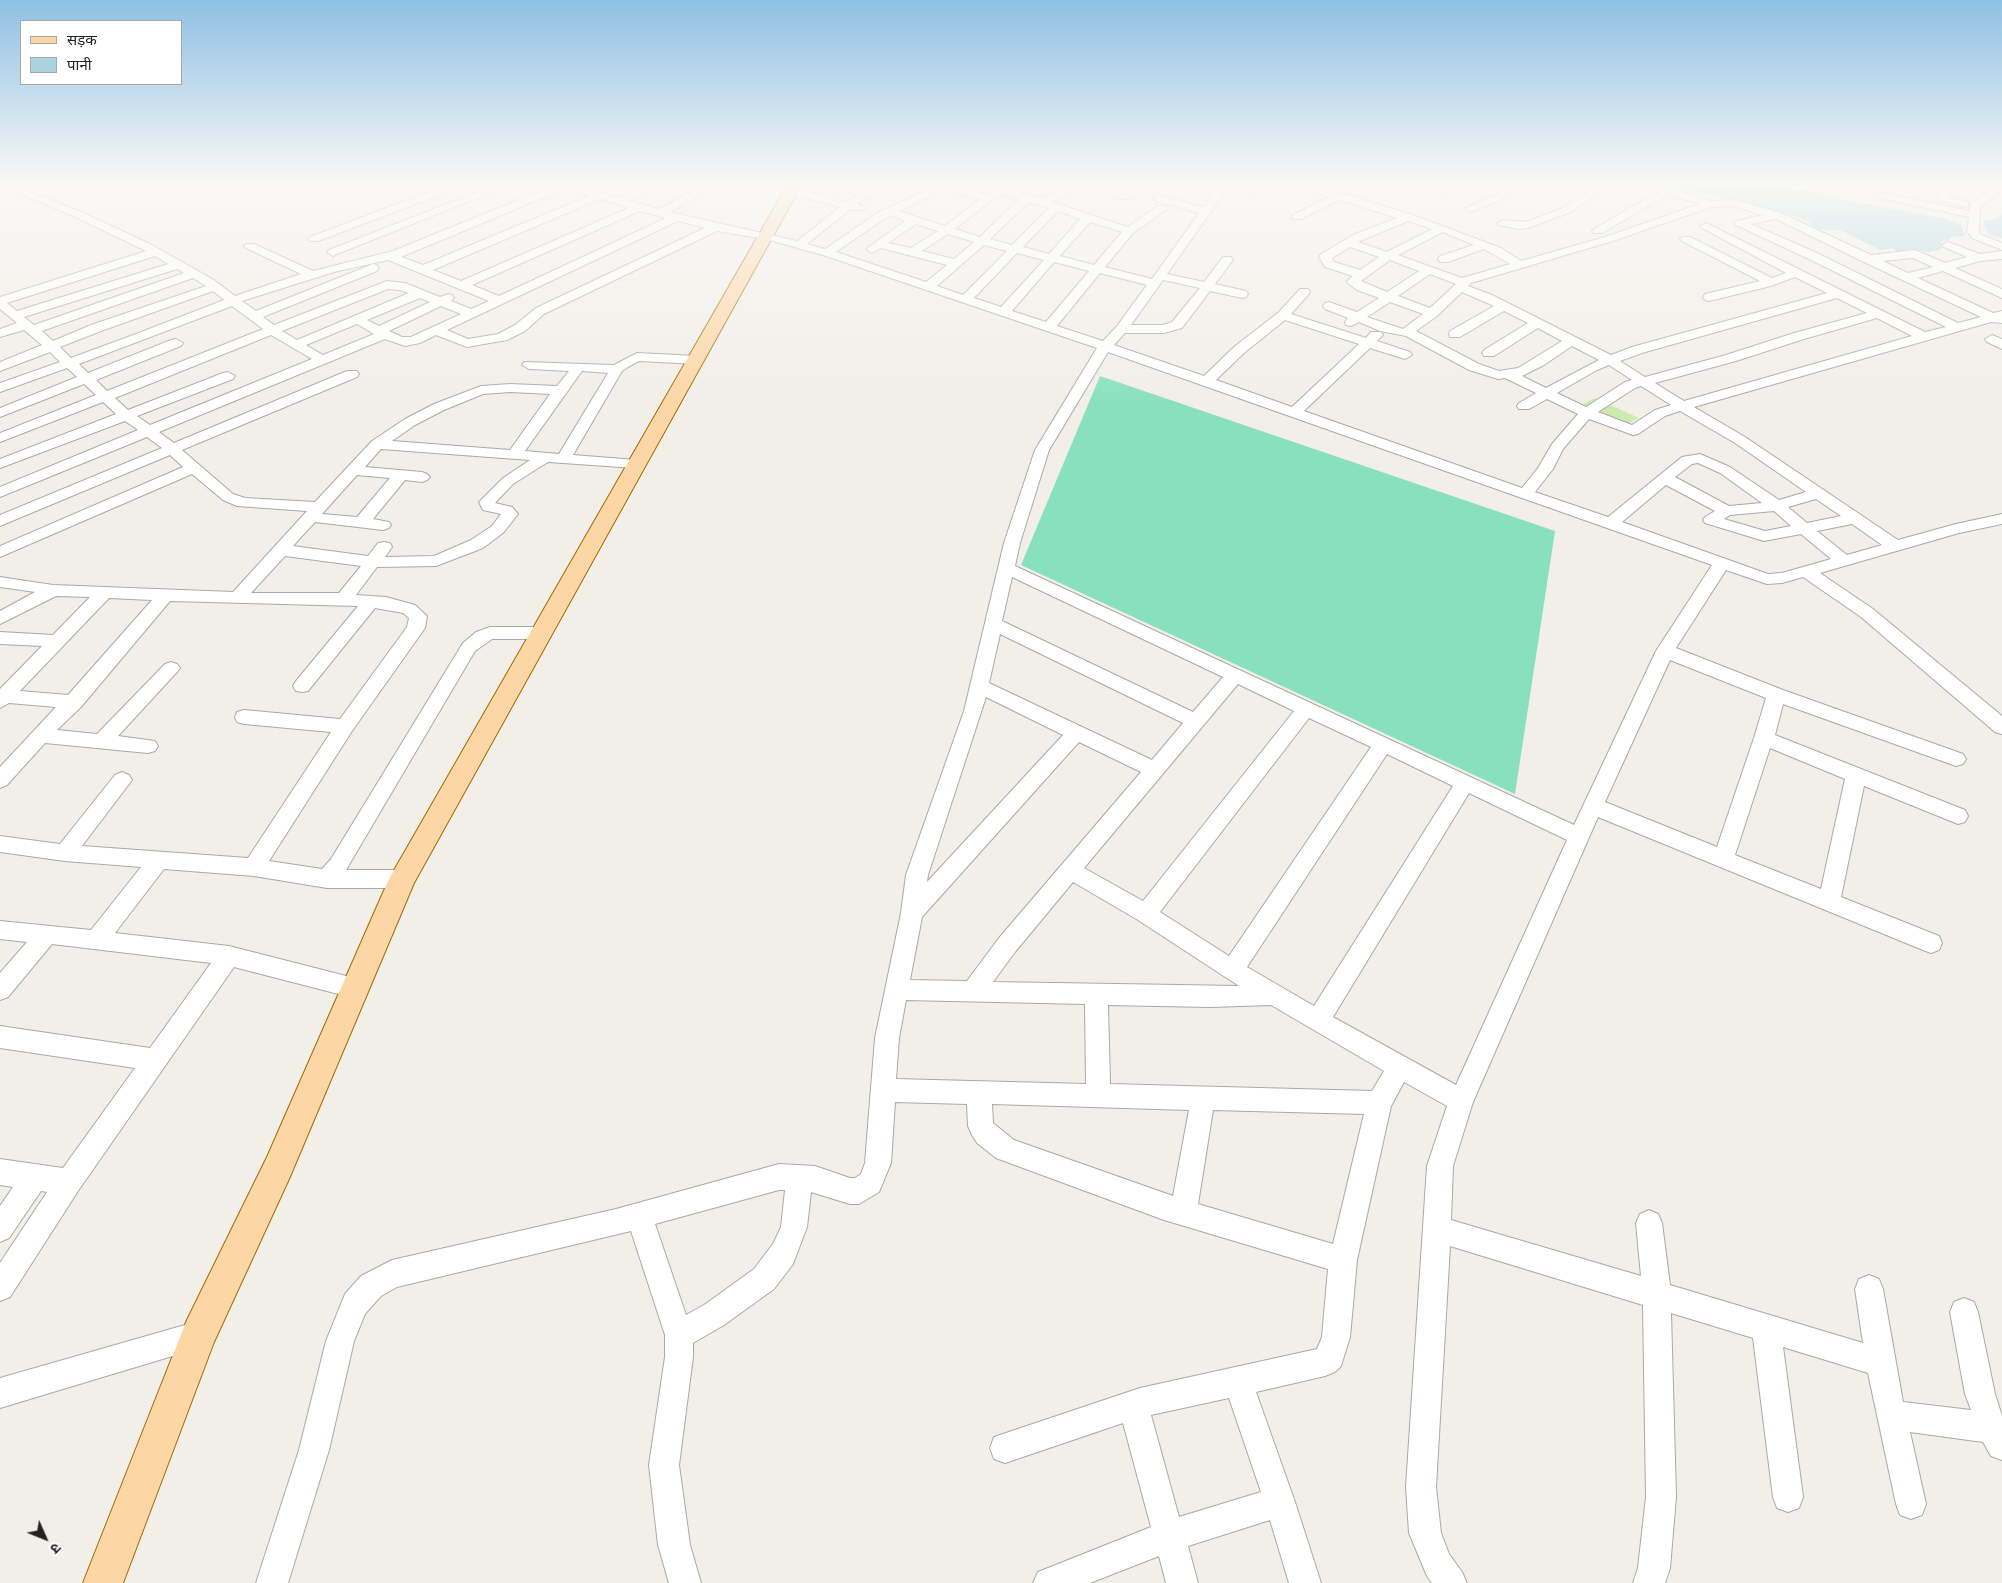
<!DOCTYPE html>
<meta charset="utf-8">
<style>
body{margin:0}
#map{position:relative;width:2002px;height:1583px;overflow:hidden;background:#f2efe9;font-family:Manrope,"Noto Sans Devanagari",sans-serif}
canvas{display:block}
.legend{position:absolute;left:20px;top:20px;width:162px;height:65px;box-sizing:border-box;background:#fff;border:1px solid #a7a7a7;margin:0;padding:6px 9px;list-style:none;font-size:15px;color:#222}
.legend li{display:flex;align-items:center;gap:10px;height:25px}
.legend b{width:25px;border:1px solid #a7a7a7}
.north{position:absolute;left:20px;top:1513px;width:50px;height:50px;-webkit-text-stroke:4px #fff;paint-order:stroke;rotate:134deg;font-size:14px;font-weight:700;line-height:20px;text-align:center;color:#222}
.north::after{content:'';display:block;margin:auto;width:18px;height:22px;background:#222;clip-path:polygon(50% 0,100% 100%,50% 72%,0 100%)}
</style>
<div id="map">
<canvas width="2002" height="1583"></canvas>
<ul class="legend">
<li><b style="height:6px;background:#fcd6a4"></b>सड़क</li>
<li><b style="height:14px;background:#aad3df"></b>पानी</li>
</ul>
<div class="north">उ</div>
</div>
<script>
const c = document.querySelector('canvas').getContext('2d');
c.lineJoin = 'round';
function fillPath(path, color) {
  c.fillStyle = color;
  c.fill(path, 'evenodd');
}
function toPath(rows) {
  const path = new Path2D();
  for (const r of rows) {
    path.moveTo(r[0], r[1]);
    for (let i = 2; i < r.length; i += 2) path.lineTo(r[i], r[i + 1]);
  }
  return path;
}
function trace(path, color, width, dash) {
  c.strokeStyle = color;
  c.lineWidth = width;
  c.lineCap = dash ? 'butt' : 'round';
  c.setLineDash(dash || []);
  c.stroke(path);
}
fillPath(toPath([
 [1595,398,1639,418,1625,425,1583,404]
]), '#cdebb0');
fillPath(toPath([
 [1100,376,1555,531,1515,794,1021,565]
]), '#88e0be');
fillPath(toPath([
 [1658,182,1755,182,1799,191,1801,189,1838,199,1944,218,1961,225,1965,234,1965,236,1951,237,1949,240,1941,241,1943,246,1940,250,1929,252,1908,249,1902,254,1892,248,1880,250,1840,230,1831,231,1814,228,1809,222,1800,218,1691,190,1666,186],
 [2002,214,2002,238,1989,235,1985,228,1983,221,1995,219]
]), '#aad3df');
const minor = toPath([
 [115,182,152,183,177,182,176,184,152,189,120,185,115,182],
 [455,182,470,182,469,184,318,241,310,241,308,239,310,237,455,182],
 [503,182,518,182,337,254,333,256,327,252,329,250,503,182],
 [545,182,562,182,619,198,648,182,661,182,630,201,659,209,709,182,722,182,670,212,797,241,840,207,787,193,786,191,787,189,791,188,819,195,837,182,849,182,829,197,847,202,876,182,888,182,857,204,863,206,865,208,863,210,851,209,807,244,825,249,879,212,944,182,958,182,899,211,945,226,980,199,953,192,952,190,953,188,957,187,987,194,1000,188,1015,184,1020,187,1016,190,1041,199,1082,182,1097,182,1052,202,1128,227,1158,206,1166,206,1168,208,1166,210,1133,233,1105,267,1152,279,1199,213,1154,200,1153,198,1154,196,1158,195,1203,207,1222,182,1232,182,1167,274,1204,282,1223,257,1231,257,1233,260,1215,284,1246,291,1248,294,1246,297,1242,298,1210,291,1182,328,1164,333,1125,333,1114,345,1204,376,1234,347,1279,312,1300,289,1308,289,1310,292,1308,295,1291,314,1366,338,1371,332,1381,332,1383,335,1377,341,1410,352,1412,355,1405,359,1370,348,1304,411,1522,488,1538,468,1552,444,1578,414,1547,399,1529,409,1519,409,1517,406,1519,403,1536,393,1505,378,1498,379,1469,370,1406,336,1380,331,1359,322,1351,326,1346,325,1345,322,1348,318,1325,309,1323,306,1325,303,1329,302,1357,312,1379,298,1357,290,1349,284,1347,281,1353,276,1325,267,1319,257,1321,254,1355,234,1397,218,1340,200,1301,219,1293,219,1291,217,1293,215,1329,197,1280,184,1279,182,1297,182,1344,194,1413,215,1501,248,1521,261,1605,237,1699,204,1669,194,1602,233,1594,233,1592,231,1594,229,1659,191,1637,182,1653,182,1711,201,1735,200,1781,213,1871,255,1915,250,1945,263,1967,257,1944,247,1942,245,1948,242,1980,254,2002,251,2002,259,1980,261,1955,268,2002,289,2002,298,1943,271,1918,278,1993,313,2002,311,2002,323,1991,322,1694,407,1745,437,1898,540,1956,524,2002,514,2002,524,1959,533,1820,573,1873,609,2002,716,2002,734,1995,732,1861,617,1803,577,1782,583,1767,584,1726,570,1676,648,1783,690,1963,754,1966,759,1963,764,1956,766,1783,704,1775,735,1965,810,1968,816,1965,822,1958,824,1864,786,1841,897,1939,936,1942,943,1939,950,1931,953,1923,950,1598,817,1473,1102,1453,1166,1451,1220,1641,1276,1636,1223,1640,1214,1649,1210,1658,1214,1662,1223,1670,1285,1863,1343,1855,1289,1859,1279,1869,1275,1879,1279,1883,1289,1903,1402,1971,1410,1965,1394,1950,1312,1954,1302,1964,1298,1974,1302,1978,1312,1995,1394,2002,1416,2002,1460,1991,1456,1983,1442,1910,1432,1926,1504,1922,1515,1911,1519,1900,1515,1896,1504,1868,1373,1783,1347,1803,1497,1799,1508,1788,1512,1777,1508,1773,1497,1753,1338,1671,1313,1676,1497,1670,1568,1665,1583,1633,1583,1638,1568,1646,1497,1643,1305,1450,1246,1436,1487,1441,1533,1449,1554,1462,1572,1467,1583,1432,1583,1427,1576,1409,1533,1406,1487,1427,1166,1447,1106,1404,1082,1391,1106,1357,1260,1350,1337,1341,1366,1335,1372,1325,1376,1256,1392,1295,1502,1321,1583,1289,1583,1270,1520,1188,1546,1198,1583,1166,1583,1159,1556,1090,1583,1033,1583,1038,1572,1151,1527,1123,1423,1005,1463,994,1459,990,1448,994,1437,1140,1388,1317,1349,1322,1337,1328,1269,1164,1220,996,1158,977,1143,972,1135,968,1126,967,1104,895,1102,891,1163,879,1192,859,1204,850,1204,811,1192,807,1227,793,1264,774,1289,724,1325,693,1343,693,1357,679,1465,690,1545,701,1583,669,1583,658,1545,649,1465,665,1357,665,1335,631,1231,397,1287,381,1296,365,1314,354,1341,329,1450,288,1583,256,1583,299,1450,326,1341,345,1294,361,1276,392,1260,616,1209,779,1164,815,1166,850,1178,855,1178,861,1174,865,1163,875,1038,901,913,906,875,964,711,1004,543,1035,450,1097,348,823,255,765,239,717,231,544,314,525,331,507,340,467,347,436,335,420,343,405,346,385,339,159,432,174,443,347,371,357,371,359,374,357,377,182,450,233,494,245,498,315,502,372,441,405,419,434,404,481,386,510,384,557,386,569,371,529,369,522,365,524,362,614,365,637,353,696,356,703,360,696,364,639,361,628,367,622,371,573,455,636,460,641,461,643,464,641,467,636,468,548,462,513,484,495,503,512,507,518,514,504,532,483,548,436,566,377,567,356,595,386,597,415,605,427,616,425,628,352,731,269,861,322,869,331,859,463,643,476,632,490,627,542,627,548,629,551,633,548,637,542,639,492,639,475,651,346,870,402,870,410,873,413,879,410,885,402,888,327,888,254,876,164,869,115,933,229,946,354,978,362,981,366,988,362,995,354,998,234,967,78,1191,10,1297,0,1301,0,1263,47,1192,41,1191,9,1238,0,1242,0,1206,13,1187,0,1185,0,1159,63,1168,135,1068,0,1048,0,1026,150,1048,211,963,52,944,8,997,0,1000,0,973,27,942,0,939,0,921,91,930,141,867,65,861,0,852,0,836,60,844,115,775,122,772,129,775,132,780,82,846,248,858,331,732,244,724,237,722,235,717,237,712,244,710,340,719,407,627,409,618,403,613,375,608,308,691,302,692,296,691,293,686,296,681,358,606,170,601,81,707,57,730,97,734,165,664,171,662,177,664,180,668,177,672,118,736,155,741,158,746,155,751,148,753,45,743,7,785,0,788,0,767,56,707,9,703,0,708,0,689,42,646,0,644,0,632,53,635,90,597,56,596,0,624,0,611,35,592,0,587,0,577,53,585,233,592,307,511,237,506,223,500,192,474,0,557,0,546,183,467,170,455,0,526,0,515,162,448,147,437,0,497,0,487,138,430,125,421,0,468,0,459,116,414,103,402,0,442,0,433,96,395,84,384,0,417,0,408,77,377,67,368,0,392,0,383,60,362,50,352,0,371,0,362,42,345,24,330,0,337,0,329,17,323,0,309,0,297,146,251,71,215,1,186,2,184,10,184,79,211,150,244,214,280,235,296,301,274,246,248,244,246,246,244,254,244,313,271,393,251,553,186,545,182],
 [564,189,589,196,423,265,401,257,564,189],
 [1006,194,1019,199,980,237,955,229,992,200,1006,194],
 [600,199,629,208,461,281,433,270,600,199],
 [1029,202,1049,208,1012,245,990,239,1029,202],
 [1734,206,1762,215,1736,221,1734,223,1736,225,1809,259,1946,327,1925,332,1706,223,1700,226,1702,228,1786,273,1772,278,1690,237,1682,237,1680,239,1682,241,1760,281,1705,294,1703,297,1705,300,1709,301,1771,286,1795,277,1827,293,1632,347,1611,355,1492,295,1468,286,1471,283,1613,241,1711,207,1734,206],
 [640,211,666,218,499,296,472,285,640,211],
 [1058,211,1080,219,1049,254,1023,247,1058,211],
 [890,215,905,221,866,249,872,253,881,248,947,265,926,282,836,252,890,215],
 [1776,219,1864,262,1981,317,1958,323,1817,253,1751,224,1776,219],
 [678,221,705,228,536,308,515,325,498,334,468,339,447,330,678,221],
 [1408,221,1432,229,1387,252,1358,242,1408,221],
 [1090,222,1122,232,1094,265,1060,256,1090,222],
 [916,224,938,231,911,248,888,243,916,224],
 [1443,232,1474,245,1440,256,1438,259,1440,262,1448,262,1484,249,1510,264,1462,278,1398,255,1443,232],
 [948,234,974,242,954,259,922,251,948,234],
 [984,245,1007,251,963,295,937,286,984,245],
 [1350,247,1379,257,1360,270,1334,262,1332,258,1350,247],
 [1017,253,1044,260,1001,307,974,298,1017,253],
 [155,256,168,264,17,311,7,303,155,256],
 [1913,258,1933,267,1908,273,1883,261,1913,258],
 [388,260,489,301,471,309,451,301,454,298,452,295,448,294,440,297,405,283,387,281,274,325,263,317,377,271,379,268,377,265,373,264,256,311,242,301,334,272,388,260],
 [1390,260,1419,271,1387,292,1361,281,1390,260],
 [1054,262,1089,271,1046,322,1012,311,1054,262],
 [177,269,184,273,34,325,24,317,177,269],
 [1100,273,1147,285,1117,326,1103,341,1057,326,1100,273],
 [1430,274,1456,284,1430,308,1398,296,1430,274],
 [193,278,206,286,91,325,53,341,42,331,193,278],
 [1163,280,1200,288,1172,322,1163,325,1131,325,1163,280],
 [388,289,399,290,409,293,297,340,282,331,388,289],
 [213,291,224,300,136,334,71,358,60,347,101,331,213,291],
 [1462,292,1494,306,1450,331,1449,334,1450,337,1460,337,1504,311,1528,323,1484,350,1482,353,1484,356,1494,356,1538,328,1562,341,1518,368,1499,371,1479,364,1416,331,1437,316,1462,292],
 [420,298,430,302,379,326,367,320,420,298],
 [1837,298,1867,313,1794,333,1726,355,1645,377,1620,361,1642,353,1837,298],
 [1390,302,1423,314,1403,329,1367,317,1390,302],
 [232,306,263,329,107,391,96,380,181,346,183,343,176,339,171,340,88,373,79,364,232,306],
 [441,306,461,314,411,337,402,337,389,331,441,306],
 [1877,318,1912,336,1684,401,1655,383,1736,361,1804,339,1877,318],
 [1285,320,1359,344,1292,407,1216,380,1244,353,1285,320],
 [357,324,374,334,323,355,306,345,357,324],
 [271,335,312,359,150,425,137,416,233,379,235,376,228,372,223,373,128,410,115,398,271,335],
 [1572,346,1599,360,1546,388,1522,376,1544,365,1572,346],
 [1108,352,1712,565,1656,651,1574,825,1015,566,1020,543,1049,450,1108,352],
 [1609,365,1632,380,1625,382,1586,407,1557,393,1597,370,1609,365],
 [582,371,608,373,559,454,525,451,582,371],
 [1641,386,1671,405,1655,410,1632,425,1598,412,1635,388,1641,386],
 [510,392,550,394,510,450,392,441,415,425,444,410,483,394,510,392],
 [1680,411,1735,443,1806,492,1779,500,1730,467,1700,454,1682,457,1608,517,1535,492,1553,469,1563,449,1589,419,1633,435,1638,434,1665,416,1680,411],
 [381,449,530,460,503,478,479,502,483,510,501,514,492,526,471,540,434,556,385,557,392,547,390,543,384,542,378,543,368,556,293,546,315,522,383,530,389,528,391,525,389,522,373,519,405,480,422,482,427,480,430,477,427,474,422,472,365,467,381,449],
 [1698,463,1720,473,1762,503,1729,506,1675,477,1692,464,1698,463],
 [357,475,390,478,357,517,322,514,357,475],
 [1666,485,1715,511,1705,517,1703,520,1705,523,1764,541,1801,534,1831,559,1782,573,1768,574,1622,522,1666,485],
 [1816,499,1841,516,1807,523,1788,507,1816,499],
 [1774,511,1791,526,1765,531,1724,519,1730,515,1774,511],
 [1852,524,1882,545,1847,555,1817,531,1852,524],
 [285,556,361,566,339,593,251,593,285,556],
 [1012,577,1223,677,1193,712,1002,621,1012,577],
 [109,598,152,600,68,695,20,691,109,598],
 [1000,634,1183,723,1152,760,989,683,1000,634],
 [1670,660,1766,698,1754,738,1717,847,1605,802,1670,660],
 [1238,684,1294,711,1143,901,1084,868,1238,684],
 [986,697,1063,735,927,882,928,875,986,697],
 [1309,718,1371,747,1229,956,1160,912,1309,718],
 [1079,742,1141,772,999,938,967,981,910,980,922,917,1079,742],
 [1770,748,1845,779,1821,889,1735,855,1770,748],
 [1387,754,1453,786,1314,1006,1247,967,1387,754],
 [1469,793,1567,840,1456,1085,1333,1017,1469,793],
 [1073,882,1138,920,1239,986,993,982,1015,952,1073,882],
 [906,1000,1085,1004,1086,1084,896,1079,899,1038,906,1000],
 [1108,1005,1210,1007,1271,1005,1384,1071,1372,1091,1110,1084,1108,1005],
 [992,1104,1189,1110,1173,1196,1014,1140,993,1123,992,1104],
 [1213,1110,1364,1114,1333,1244,1198,1204,1213,1110],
 [779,1190,785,1190,781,1227,773,1244,754,1269,704,1305,686,1315,655,1224,779,1190],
 [1229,1398,1261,1492,1179,1517,1151,1415,1229,1398],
 [1153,182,1173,182,1172,184,1139,191,1127,199,1119,199,1118,197,1131,187,1153,182],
 [1252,182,1263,182,1253,193,1245,193,1244,191,1252,182],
 [1462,182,1478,182,1477,184,1441,195,1436,192,1437,190,1462,182],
 [1515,182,1528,182,1501,200,1470,212,1464,209,1493,196,1515,182],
 [1602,182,1614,182,1571,212,1528,228,1519,229,1499,225,1497,223,1503,220,1526,222,1563,208,1602,182],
 [1809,182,1832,182,1852,186,1853,188,1848,191,1814,185,1809,182],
 [1944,182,1954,182,1949,196,1968,202,1969,204,1968,206,1964,207,1939,200,1938,198,1944,182],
 [1974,182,1988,182,2000,189,1998,194,1980,207,1979,231,1980,234,2002,243,2002,250,1972,238,1967,231,1969,217,1880,198,1875,195,1880,192,1969,211,1971,204,1989,190,1974,182],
 [1992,335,2002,339,2002,349,1987,342,1985,339,1992,335],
 [199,1321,209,1325,213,1335,209,1345,0,1408,0,1378,199,1321]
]);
const major = toPath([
 [789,182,803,182,414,883,289,1179,214,1342,123,1583,83,1583,186,1322,267,1157,389,879,789,182]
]);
trace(minor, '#a9a9a9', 2);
trace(major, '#a06b00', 2);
fillPath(minor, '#fff');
fillPath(major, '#fcd6a4');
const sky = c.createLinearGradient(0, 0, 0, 404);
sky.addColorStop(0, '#8fc0e4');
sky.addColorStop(0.45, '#f9f8f5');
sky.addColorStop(1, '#f9f8f500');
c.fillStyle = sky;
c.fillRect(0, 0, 2002, 404);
</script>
